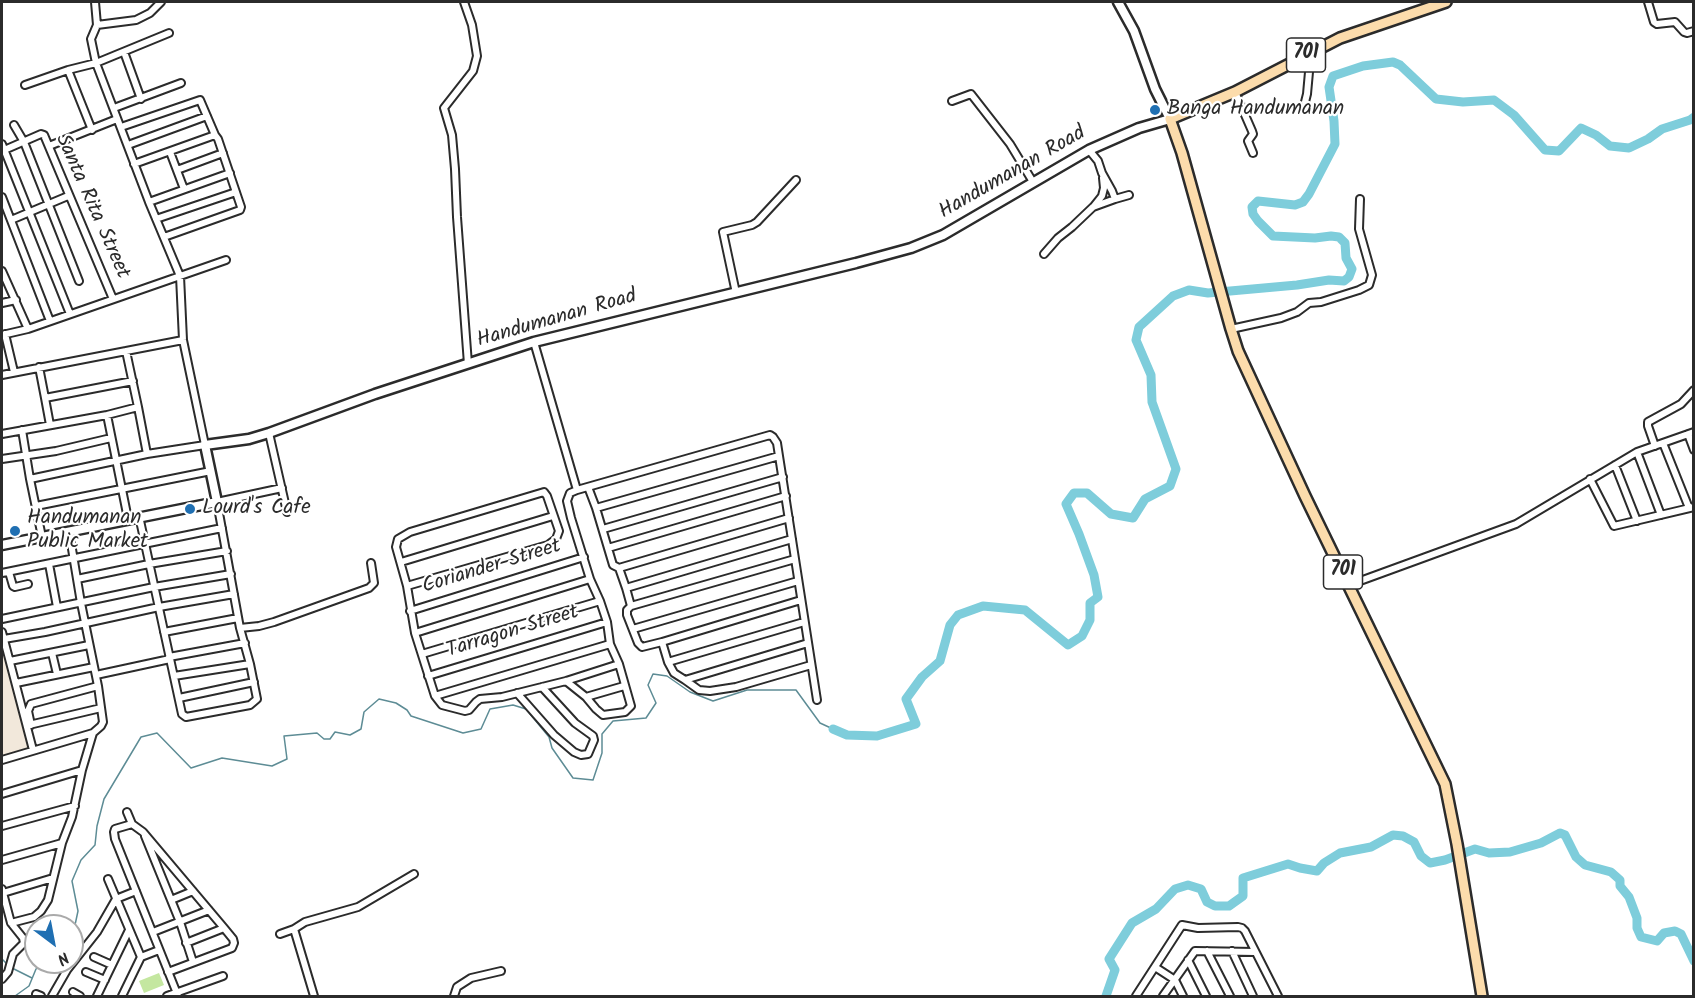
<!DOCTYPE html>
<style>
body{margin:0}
#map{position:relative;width:1695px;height:998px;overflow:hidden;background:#fff;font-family:Kalam,sans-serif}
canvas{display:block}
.frame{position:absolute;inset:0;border:3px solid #2b2b2b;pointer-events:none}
.north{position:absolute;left:24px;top:914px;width:60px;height:60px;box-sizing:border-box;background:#fff;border:2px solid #aaa;border-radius:50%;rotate:148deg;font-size:16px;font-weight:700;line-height:24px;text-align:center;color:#2b2b2b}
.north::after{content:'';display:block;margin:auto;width:21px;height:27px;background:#1f6fb2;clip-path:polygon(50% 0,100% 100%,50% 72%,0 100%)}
</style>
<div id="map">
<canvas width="1695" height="998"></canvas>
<div class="frame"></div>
<div class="north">N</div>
</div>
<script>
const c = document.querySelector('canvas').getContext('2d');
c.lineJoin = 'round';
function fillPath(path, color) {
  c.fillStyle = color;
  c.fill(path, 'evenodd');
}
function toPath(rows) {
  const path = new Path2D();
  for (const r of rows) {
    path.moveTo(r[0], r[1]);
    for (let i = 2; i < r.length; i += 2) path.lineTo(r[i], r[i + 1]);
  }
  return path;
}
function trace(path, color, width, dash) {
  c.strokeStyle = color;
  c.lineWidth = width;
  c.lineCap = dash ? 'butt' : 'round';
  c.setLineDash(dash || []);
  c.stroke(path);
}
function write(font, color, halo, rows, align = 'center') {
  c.font = font + ' Kalam,sans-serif';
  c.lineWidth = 4.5;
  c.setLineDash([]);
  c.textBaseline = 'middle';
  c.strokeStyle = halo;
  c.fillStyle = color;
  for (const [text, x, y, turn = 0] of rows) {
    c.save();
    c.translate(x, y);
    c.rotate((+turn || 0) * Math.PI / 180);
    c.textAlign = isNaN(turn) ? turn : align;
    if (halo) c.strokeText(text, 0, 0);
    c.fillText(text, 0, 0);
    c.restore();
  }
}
fillPath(toPath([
 [2,646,18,695,30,748,2,756]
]), '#f2e8db');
fillPath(toPath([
 [159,973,164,985,144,993,139,981]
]), '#c4e7a0');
trace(toPath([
 [72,939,78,911,72,881,81,860,95,845,97,826,104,799,141,737,157,733,191,768,222,758,272,766,287,759,284,736,317,733,324,739,330,739,335,732,350,735,361,729,364,712,379,699,396,703,407,710,411,716,463,733,481,729,490,709,513,705,526,709,549,737,552,748,573,778,593,780,602,753,602,734,613,721,646,718,656,703,648,685,653,674,667,676,690,692,713,701,747,690,796,690,820,723,833,729],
 [2,959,8,965],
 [12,968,32,978],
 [15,996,29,986,36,969,44,962]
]), '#5d8c95', 1.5);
trace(toPath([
 [833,729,847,735,877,736,916,724,906,699,922,677,940,661,950,625,958,615,983,606,1025,610,1068,645,1082,636,1090,620,1090,603,1098,597,1094,575,1079,534,1066,504,1074,493,1087,493,1111,514,1133,518,1145,499,1170,486,1176,469,1152,402,1151,375,1136,340,1139,327,1173,296,1189,290,1208,293,1297,285,1329,280,1344,281,1349,277,1352,269,1346,258,1345,243,1339,237,1331,236,1315,238,1273,236,1258,221,1253,214,1252,207,1258,201,1295,205,1303,202,1309,194,1335,144,1334,121,1329,87,1333,76,1363,66,1393,62,1400,65,1436,99,1463,102,1494,100,1514,115,1545,150,1559,151,1581,128,1596,135,1610,146,1629,148,1648,139,1662,129,1690,120,1694,117],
 [1106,996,1115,970,1109,959,1132,923,1156,909,1175,889,1188,885,1201,889,1207,902,1215,906,1229,906,1243,896,1243,878,1288,864,1300,868,1317,871,1324,863,1340,853,1371,847,1393,835,1403,836,1414,842,1421,856,1430,863,1445,860,1475,849,1489,853,1510,852,1541,843,1560,833,1565,835,1576,857,1585,865,1611,872,1620,880,1620,886,1629,897,1637,918,1637,928,1641,937,1657,941,1664,933,1675,931,1681,934,1694,961]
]), '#7ecddb', 9);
const street = toPath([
 [464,2,472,25,477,56,473,71,444,108,452,135,455,169,457,217,468,364],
 [1648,2,1654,22,1657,24,1675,22,1684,32,1687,33,1694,31],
 [97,25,136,20,150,13,161,2],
 [124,52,141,99],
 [1305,55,1309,72,1307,94,1305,102],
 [68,70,92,130],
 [25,85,68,70,96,63,169,33],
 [1235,92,1252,131,1253,134,1248,141,1253,153],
 [952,101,971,94,1010,144,1033,182],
 [114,108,181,83],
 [14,125,24,142,79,281],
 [121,127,200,100,215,135],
 [2,144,70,314],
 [128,145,207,116],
 [49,146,117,119],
 [2,151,41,134,44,135,113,299],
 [170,152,184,189],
 [134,164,215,135,218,139,241,207,240,210,164,237],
 [177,170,223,153],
 [2,197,50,321],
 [1115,199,1129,195],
 [149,202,230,173],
 [1094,206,1102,196,1104,188,1103,178],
 [156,219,236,192],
 [11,220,68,196],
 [1044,254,1058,238,1072,227,1093,207,1115,199,1112,191,1102,173,1098,161,1089,150],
 [2,271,28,329],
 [736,293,723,232,752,225,757,222,796,180],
 [2,303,16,300],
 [1231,329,1281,318,1297,312,1309,303,1321,302,1359,290,1369,285,1372,275,1359,229,1360,199],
 [5,334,14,372],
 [2,335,28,329,226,260],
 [534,342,577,490,770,435,773,437,777,443,779,456,817,700],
 [39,367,45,398,133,381],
 [2,375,183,340],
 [45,398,50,425],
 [138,407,147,454],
 [107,415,128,519],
 [22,430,30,479,42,537],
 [269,433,287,512],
 [2,434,107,415,138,407,126,351],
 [1688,434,1694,450],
 [1663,443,1689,508],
 [1655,446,1648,426,1648,422,1681,404,1694,390],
 [1637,452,1661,515],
 [2,459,56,451,111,438],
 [1615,465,1637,521],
 [30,479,147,454,205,445,183,340,180,276,149,202,96,63,91,39,97,25,95,2],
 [1590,479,1614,526,1694,507],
 [588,487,596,508],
 [36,506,211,471],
 [139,516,182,714,186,717,250,705,257,699,250,664,240,628,217,502,282,488],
 [603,529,783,477],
 [608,548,786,496],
 [401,562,553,516],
 [49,564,57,607],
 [619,568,789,518],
 [9,572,13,586,15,587,28,584],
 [2,573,222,528],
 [77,579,149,564,227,551],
 [1349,585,1516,524,1637,452,1694,432],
 [407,586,548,545,556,539,559,531,547,496,544,492,410,532,398,539,396,547,407,586,415,633,435,696,610,644],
 [626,588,792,539],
 [801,600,662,642,668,662,674,673,685,680,808,643],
 [631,606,795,559],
 [410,611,584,557],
 [2,619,154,587,231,574],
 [240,628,259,626,274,622,369,588,374,583,371,563],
 [633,629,798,581],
 [2,632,33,750],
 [164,632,238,618],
 [415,633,590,579],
 [4,639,45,632,159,607,234,594],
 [662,642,642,647,638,643,627,615,627,610,631,606,626,588,619,568,613,565,596,508,779,456],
 [52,653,57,674],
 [422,654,600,601],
 [169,657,245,643],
 [10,661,89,645],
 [668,662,804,622],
 [96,675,170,659],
 [174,676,250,664],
 [428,676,607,622],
 [685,680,699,690,710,691,736,687,811,665],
 [566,681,586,697,596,709,603,715,625,712,631,706,619,664,610,644,607,622,600,601,590,579,571,518,567,501,570,493,577,490],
 [16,683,94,667],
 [517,693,554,735,574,752,581,755,588,754,594,740,593,736,575,723,542,687],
 [435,696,442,705,465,711,469,710,476,702,480,699,502,697,566,681,619,664],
 [586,697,624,686],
 [179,698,254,682],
 [29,725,101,708],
 [31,725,28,711,31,704,98,686],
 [2,760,93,733,101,726,103,722,98,686,81,603,69,531],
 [2,794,82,770],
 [127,812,132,824,143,832,224,928,233,939,234,943,232,948,168,972],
 [132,824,115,829,114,832,115,839,178,996],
 [2,826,75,806],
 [145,836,180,922,193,962],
 [2,860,62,843],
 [108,879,141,957,122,996],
 [2,889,11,923,34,917,41,911,48,900,62,843,72,817,82,770,93,733],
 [3,893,53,878],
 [171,900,193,891],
 [294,929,305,922,358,907,414,874],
 [153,932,209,910],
 [280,934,294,929,314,996],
 [186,943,224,928],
 [1207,951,1230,996],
 [1232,951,1253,996],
 [94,957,112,965],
 [141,957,159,950],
 [1188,960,1206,996],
 [1155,967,1175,980,1183,996],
 [86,972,105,980],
 [2,979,8,972,13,954,24,943,23,938,11,923],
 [73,992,80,996],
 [36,994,41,996],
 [52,996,67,970,97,932,116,899,136,891],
 [97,996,129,930],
 [167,996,223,976],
 [454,996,457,987,471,978,501,971],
 [1136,996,1182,925,1198,928,1238,927,1242,928,1245,931,1278,996],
 [1163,996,1195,951,1255,952]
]);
const secondary = toPath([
 [2,545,217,502,205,445,249,439,269,433,375,394,534,342,856,263,911,248,943,235,1089,150,1139,128,1170,119,1155,89,1134,31,1118,2]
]);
const primary = toPath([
 [1446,2,1340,38,1235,92,1170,119,1182,153,1231,329,1238,351,1305,496,1445,784,1457,844,1482,996]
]);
trace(street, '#2b2b2b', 10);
trace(secondary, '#2b2b2b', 13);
trace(primary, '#2b2b2b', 14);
trace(street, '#fff', 6);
trace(secondary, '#fff', 8);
trace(primary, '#fcdcac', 9);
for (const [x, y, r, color] of [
 [1155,110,6,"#1f6fb2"],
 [190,509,6,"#1f6fb2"],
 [15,531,6,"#1f6fb2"]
]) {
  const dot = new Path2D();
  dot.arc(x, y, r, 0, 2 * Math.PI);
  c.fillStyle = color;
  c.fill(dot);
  trace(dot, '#fff', 2);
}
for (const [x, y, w] of [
 [1306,55,39],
 [1343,572,39]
]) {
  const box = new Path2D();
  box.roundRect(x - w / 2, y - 17, w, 34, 4.5);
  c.fillStyle = '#fff';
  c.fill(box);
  trace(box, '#2b2b2b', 1.5);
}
write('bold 20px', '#2b2b2b', null, [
 ["701",1306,55],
 ["701",1343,572]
]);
write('21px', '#2b2b2b', '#fff', [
 ["Banga Handumanan",1167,110],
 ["Lourd's Cafe",202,509],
 ["Handumanan",27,519],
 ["Public Market",27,543]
], 'left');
write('21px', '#2b2b2b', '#fff', [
 ["Handumanan Road",1013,174,-30],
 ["Santa Rita Street",91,207,66],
 ["Handumanan Road",557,320,-16],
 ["Coriander Street",492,568,-17],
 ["Tarragon Street",513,633,-17]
]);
</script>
